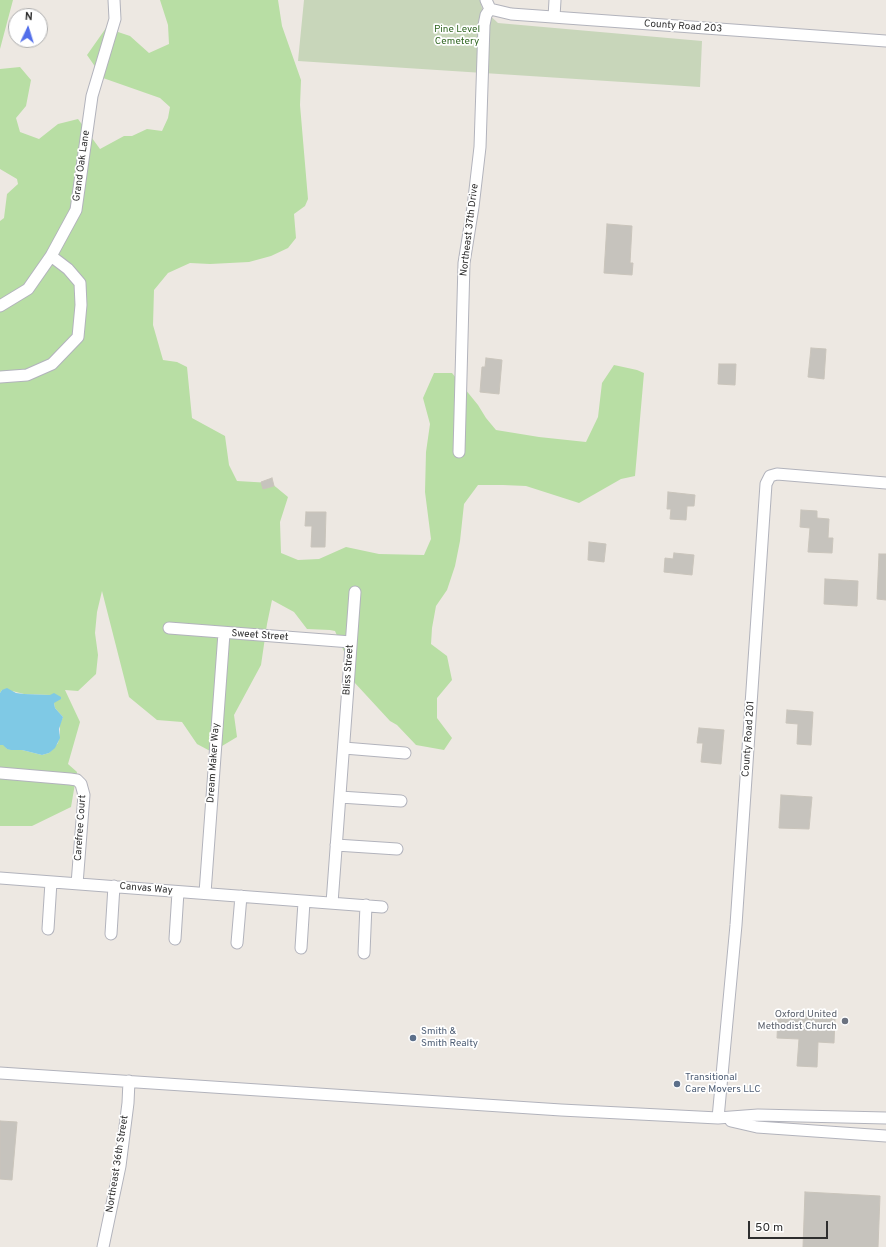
<!DOCTYPE html>
<style>
body{margin:0}
#map{position:relative;width:886px;height:1247px;overflow:hidden;background:#ede8e2;font-family:Overpass,sans-serif}
canvas{display:block}
.north{position:absolute;left:8px;top:8px;width:40px;height:40px;box-sizing:border-box;background:#fff;border:1px solid #ababab;border-radius:50%;rotate:4deg;font-size:11px;font-weight:700;line-height:16px;text-align:center;color:#2e2e2e}
.north::after{content:'';display:block;margin:auto;width:14px;height:18px;background:#526eea;clip-path:polygon(50% 0,100% 100%,50% 72%,0 100%)}
.scale{position:absolute;left:748px;top:1221px;width:80px;height:18px;box-sizing:border-box;border:2px solid #2e2e2e;border-top:0;padding-left:5px;font-size:12px;line-height:14px;white-space:nowrap;color:#2e2e2e;-webkit-text-stroke:3px #fff;paint-order:stroke}
</style>
<div id="map">
<canvas width="886" height="1247"></canvas>
<div class="north">N</div>
<div class="scale">50 m</div>
</div>
<script>
const c = document.querySelector('canvas').getContext('2d');
c.lineJoin = 'round';
function fillPath(path, color) {
  c.fillStyle = color;
  c.fill(path, 'evenodd');
}
function toPath(rows) {
  const path = new Path2D();
  for (const r of rows) {
    path.moveTo(r[0], r[1]);
    for (let i = 2; i < r.length; i += 2) path.lineTo(r[i], r[i + 1]);
  }
  return path;
}
function trace(path, color, width, dash) {
  c.strokeStyle = color;
  c.lineWidth = width;
  c.lineCap = dash ? 'butt' : 'round';
  c.setLineDash(dash || []);
  c.stroke(path);
}
function write(font, color, halo, rows, align = 'center') {
  c.font = font + ' Overpass,sans-serif';
  c.lineWidth = 3.5;
  c.setLineDash([]);
  c.textBaseline = 'middle';
  c.strokeStyle = halo;
  c.fillStyle = color;
  for (const [text, x, y, turn = 0] of rows) {
    c.save();
    c.translate(x, y);
    c.rotate((+turn || 0) * Math.PI / 180);
    c.textAlign = isNaN(turn) ? turn : align;
    if (halo) c.strokeText(text, 0, 0);
    c.fillText(text, 0, 0);
    c.restore();
  }
}
fillPath(toPath([
 [0,0,13,0,0,49],
 [160,0,278,0,282,26,301,80,300,105,308,199,305,206,294,214,296,238,288,248,271,256,249,262,210,264,190,263,168,273,154,290,153,325,163,360,177,362,187,367,192,418,225,436,229,465,237,481,271,483,288,497,280,522,281,553,298,560,319,559,346,547,379,554,424,555,431,539,425,492,426,452,430,424,423,398,434,373,452,373,478,405,486,418,496,430,539,437,586,442,598,417,602,383,614,365,637,370,644,373,635,476,621,479,579,503,526,486,503,485,478,485,464,504,460,541,455,566,447,590,436,606,432,628,431,644,447,656,452,680,437,698,437,718,452,738,444,750,416,745,397,725,390,721,354,682,352,661,346,656,335,631,330,630,307,629,294,612,272,600,267,624,261,665,234,715,237,737,212,752,197,744,182,722,157,720,129,697,102,591,97,612,95,633,98,655,96,674,78,691,65,690,80,722,68,764,77,772,71,807,32,826,0,826,0,745,4,745,7,749,22,750,42,755,49,753,58,743,60,733,60,724,63,717,55,708,54,703,50,695,24,694,12,691,2,690,0,693,0,221,4,218,7,194,18,184,17,179,0,169,0,69,20,67,31,80,26,106,16,118,20,132,39,139,58,124,78,119,100,149,124,136,132,136,147,129,162,131,168,118,170,107,160,98,103,78,87,55,106,28,130,36,149,53,169,44,168,25]
]), '#b8dea4');
fillPath(toPath([
 [304,0,480,0,482,8,498,23,702,41,700,87,298,61]
]), '#c8d6ba');
fillPath(toPath([
 [7,688,16,693,24,694,50,695,54,693,61,697,61,699,54,703,55,708,63,717,59,729,60,738,55,748,49,753,42,755,22,750,11,750,7,749,3,745,0,745,0,693,2,690]
]), '#7fc9e5');
const building = toPath([
 [607,224,632,226,630,263,633,263,632,275,604,273,607,224],
 [811,348,826,349,824,379,808,377,811,348],
 [486,358,502,360,499,394,480,392,482,367,485,367,486,358],
 [719,364,736,364,735,385,718,384,719,364],
 [272,478,274,486,263,489,261,482,272,478],
 [668,492,695,495,694,506,687,506,686,520,670,519,671,509,667,509,668,492],
 [801,510,817,511,817,518,829,519,828,538,833,538,832,553,808,552,810,528,800,527,801,510],
 [306,512,326,512,325,547,311,547,312,526,305,526,306,512],
 [589,542,606,544,604,562,588,560,589,542],
 [674,553,694,555,692,575,664,572,665,558,673,559,674,553],
 [879,554,886,554,886,600,877,599,879,554],
 [825,579,858,581,857,606,824,604,825,579],
 [787,710,813,712,811,745,797,744,798,724,786,723,787,710],
 [699,728,724,730,721,764,701,762,703,743,697,743,699,728],
 [781,795,812,797,809,829,779,828,781,795],
 [789,1011,821,1013,821,1018,835,1019,834,1043,818,1042,817,1067,797,1066,799,1039,777,1038,778,1015,789,1016,789,1011],
 [0,1121,17,1122,12,1180,0,1179,0,1121],
 [805,1192,880,1196,878,1247,803,1247,805,1192]
]);
fillPath(building, '#c6c3bd');
trace(building, '#c9c4bb', 1);
const minor = toPath([
 [486,0,490,9,511,14,886,41],
 [554,17,555,0],
 [0,306,28,289,51,256,76,210,92,96,115,19,114,0],
 [0,377,27,375,52,364,78,337,81,305,80,283,68,269,51,256],
 [459,452,464,263,473,207,480,147,484,25,486,15,490,9],
 [169,628,351,642],
 [344,748,405,753],
 [0,773,70,779,77,780,81,784,84,795,77,884],
 [340,797,401,801],
 [336,845,397,849],
 [0,878,382,907],
 [205,893,224,633],
 [332,903,355,592],
 [48,929,51,882],
 [111,934,114,886],
 [175,939,178,892],
 [237,943,241,896],
 [301,948,304,902],
 [364,953,366,905],
 [0,1073,561,1110,718,1118,758,1115,886,1118],
 [718,1118,736,925,766,484,770,476,777,474,886,483],
 [731,1121,757,1127,886,1136],
 [103,1247,120,1166,128,1103,129,1081]
]);
trace(minor, '#b2b3bc', 13);
trace(minor, '#fff', 11);
for (const [x, y, r, color] of [
 [845,1021,4,"#6b7280"],
 [413,1038,4,"#5c6f8a"],
 [677,1084,4,"#5c6f8a"]
]) {
  const dot = new Path2D();
  dot.arc(x, y, r, 0, 2 * Math.PI);
  c.fillStyle = color;
  c.fill(dot);
  trace(dot, '#fff', 1.5);
}
write('10px', '#2e2e2e', '#fff', [
 ["County Road 203",683,27,4],
 ["Grand Oak Lane",82,166,-82],
 ["Northeast 37th Drive",470,230,-83],
 ["Sweet Street",260,636,4],
 ["Bliss Street",349,670,-86],
 ["County Road 201",749,739,-86],
 ["Dream Maker Way",214,763,-86],
 ["Carefree Court",81,828,-86],
 ["Canvas Way",146,889,5],
 ["Northeast 36th Street",118,1164,-81]
]);
write('10px', '#306622', '#fff', [
 ["Pine Level",457,30],
 ["Cemetery",457,42]
]);
write('10px', '#5b616d', '#fff', [
 ["Oxford United",837,1015],
 ["Methodist Church",837,1027]
], 'right');
write('10px', '#4e5e75', '#fff', [
 ["Smith &",421,1032],
 ["Smith Realty",421,1044],
 ["Transitional",685,1078],
 ["Care Movers LLC",685,1090]
], 'left');
</script>
